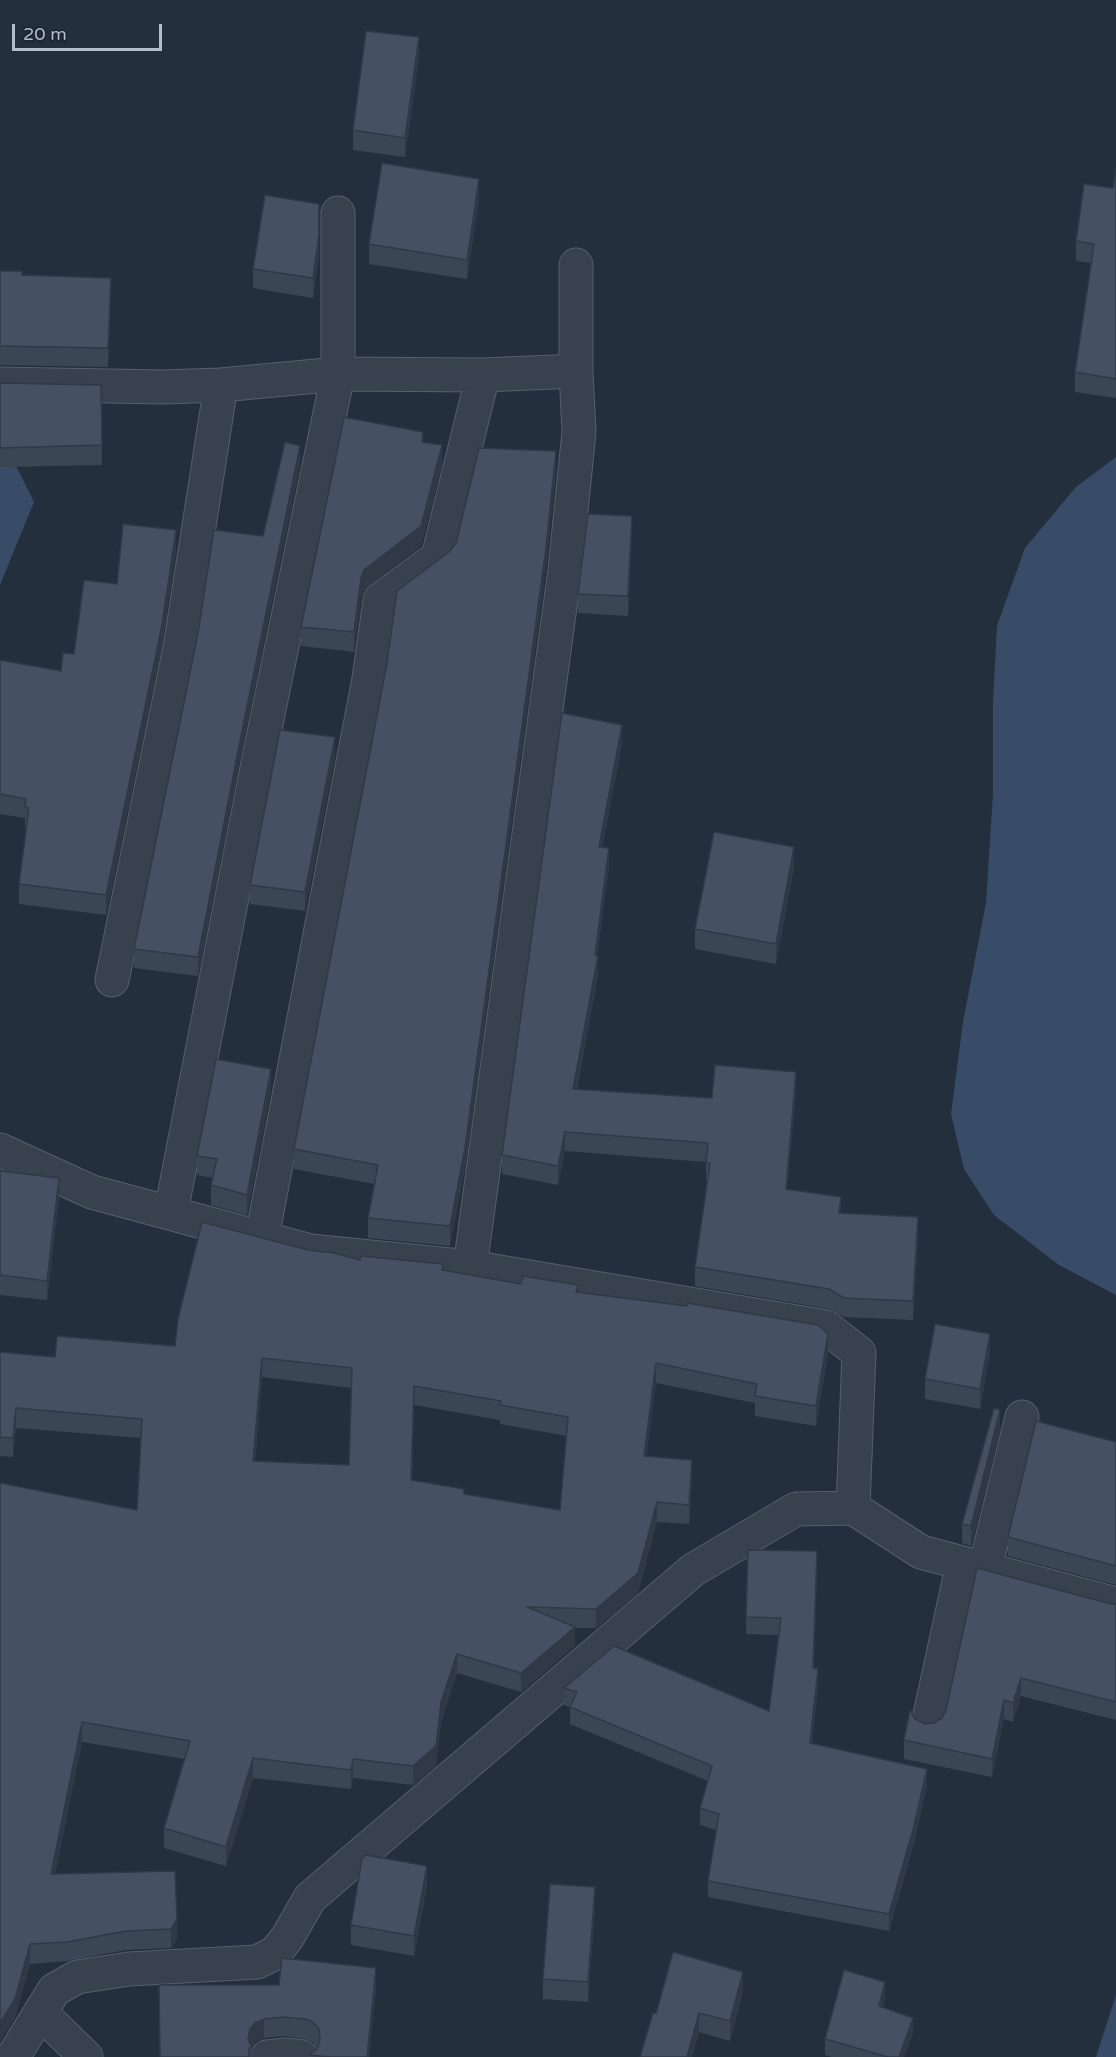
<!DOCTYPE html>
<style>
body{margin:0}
#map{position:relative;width:1116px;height:2057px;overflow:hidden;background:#242f3e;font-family:"Varela Round",sans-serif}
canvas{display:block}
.scale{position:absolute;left:12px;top:24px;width:150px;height:27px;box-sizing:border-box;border:3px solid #b4bcc9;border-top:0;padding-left:8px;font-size:18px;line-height:21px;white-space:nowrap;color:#b4bcc9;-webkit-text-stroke:4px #1d2633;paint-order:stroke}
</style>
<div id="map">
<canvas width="1116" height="2057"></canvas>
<div class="scale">20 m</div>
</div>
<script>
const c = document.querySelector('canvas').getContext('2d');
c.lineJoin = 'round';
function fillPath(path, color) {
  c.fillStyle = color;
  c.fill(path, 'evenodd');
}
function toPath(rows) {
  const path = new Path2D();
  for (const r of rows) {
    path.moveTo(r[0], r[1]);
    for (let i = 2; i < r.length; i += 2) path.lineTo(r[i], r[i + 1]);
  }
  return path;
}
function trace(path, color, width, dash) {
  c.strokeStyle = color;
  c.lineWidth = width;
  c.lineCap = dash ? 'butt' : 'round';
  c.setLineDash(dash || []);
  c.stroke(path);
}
fillPath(toPath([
 [0,434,34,502,0,585],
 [1116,457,1116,1295,1059,1265,994,1215,964,1169,951,1114,963,1022,986,903,993,794,993,702,997,626,1025,548,1076,487],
 [1116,1995,1116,2057,1096,2057]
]), '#394c67');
const minor = toPath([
 [0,384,163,387,221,385,338,374,483,375,576,371,576,265],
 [112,980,180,648,221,385],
 [0,1150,92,1192,310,1251,470,1267,826,1327,859,1353,853,1508,921,1552,1116,1604],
 [171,1212,259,758,338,374,338,213],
 [262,1237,369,679,380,600,438,557,483,375],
 [470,1267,565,570,579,432,576,371],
 [985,1569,1022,1417],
 [928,1724,963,1563],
 [41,2013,86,2057],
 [13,2057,54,1990,77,1977,129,1969,257,1962,275,1953,287,1938,310,1898,693,1570,796,1509,853,1508],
 [267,2057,285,2055,302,2057]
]);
trace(minor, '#565f6c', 35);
trace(minor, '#38414e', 33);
fillPath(toPath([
 [419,57,405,157,353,150,353,130],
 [1116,169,1116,398,1075,392,1075,372,1091,263,1076,261,1076,241,1113,188],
 [479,199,467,279,369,264,369,244],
 [319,255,313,298,253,288,253,269],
 [0,271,22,275,111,298,108,367,0,365],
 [0,383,102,445,102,465,0,467],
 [423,442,442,464,421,546,364,590,361,597,354,652,301,646,301,627],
 [300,464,241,754,198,976,134,968,134,949,263,536],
 [556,471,546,568,465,1168,450,1246,368,1238,368,1218,374,1184,294,1169,294,1149,449,552],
 [632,536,628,616,578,613,578,594],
 [176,550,162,645,106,915,19,904,19,884,26,827,25,827,25,818,0,814,0,660,61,671,74,654,117,584],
 [622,744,602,847,609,867,597,956,598,975,577,1089,712,1098,796,1091,787,1189,841,1213,918,1236,913,1320,844,1317,829,1309,695,1286,695,1267,707,1182,706,1182,706,1162,565,1151,558,1185,502,1174,502,1155],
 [335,756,305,911,250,904,250,885],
 [794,867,776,964,695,949,695,929],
 [271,1089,247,1215,211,1205,211,1185,213,1178,197,1175,197,1156],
 [0,1171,59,1198,47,1300,0,1295],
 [308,1250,360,1260,443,1270,521,1284,578,1292,828,1353,816,1426,755,1416,755,1403,656,1383,646,1457,692,1479,689,1524,657,1522,638,1593,596,1628,575,1628,575,1646,521,1692,457,1673,441,1721,436,1766,413,1785,353,1778,351,1789,253,1778,226,1866,164,1848,164,1828,185,1759,82,1742,55,1874,175,1871,177,1939,171,1948,126,1950,67,1961,30,1964,15,2018,0,1483,137,1510,141,1438,16,1428,13,1457,0,1456,0,1352,55,1357,175,1346],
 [262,1377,352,1388,349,1465,255,1461],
 [414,1405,500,1420,500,1424,567,1436,560,1510,464,1494,412,1481],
 [990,1353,980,1409,925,1399,925,1379],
 [1000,1430,971,1546,962,1543,962,1524],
 [1116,1442,1116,1585,1008,1556,1008,1537],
 [817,1568,814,1669,818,1686,812,1743,927,1786,914,1843,889,1931,708,1897,708,1881,716,1830,700,1825,700,1808,708,1781,570,1724,570,1707,564,1705,564,1688,769,1711,779,1635,746,1634,746,1617],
 [1111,1604,1116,1604,1116,1720,1021,1696,1013,1722,1004,1719,992,1777,904,1759,904,1740,915,1719,925,1724,934,1723],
 [427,1886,414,1956,351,1945,351,1925],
 [595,1907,588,2002,543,1999,543,1979],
 [159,1985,376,1988,369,2057,309,2057,309,2055,317,2049,317,2047,313,2042,305,2039,283,2036,264,2038,255,2042,251,2047,252,2057,160,2057],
 [743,1992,730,2041,699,2032,692,2057,640,2057,656,2014],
 [885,1998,883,2007,913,2033,904,2057,832,2057,825,2055,825,2039]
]), '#3b4654');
fillPath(toPath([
 [419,37,419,57,405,157,405,138],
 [479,179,479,199,467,279,467,260],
 [319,235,319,255,313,298,313,278],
 [111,278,111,298,108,367,108,348],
 [442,445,442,464,421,546,364,590,361,597,354,652,354,632,361,578,364,570],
 [300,446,300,464,241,754,198,976,198,957,241,736],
 [556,451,556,471,546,568,465,1168,450,1246,450,1226],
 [632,516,632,536,628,616,628,596],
 [176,530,176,550,162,645,106,915,106,895],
 [622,725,622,744,599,866,599,847],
 [335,737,335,756,305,911,305,892],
 [794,847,794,867,776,964,776,944],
 [609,848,609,867,595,972,598,956,598,975,573,1108,573,1089,595,955],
 [271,1069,271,1089,247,1215,247,1195],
 [796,1072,796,1091,786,1208,786,1189],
 [565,1132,565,1151,558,1185,558,1166],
 [59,1178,59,1198,47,1300,47,1281],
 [841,1197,841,1216,839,1213],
 [918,1217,918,1236,913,1320,913,1301],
 [828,1334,828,1353,816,1426,816,1406],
 [990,1334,990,1353,980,1409,980,1389],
 [262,1358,262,1377,253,1480,253,1461],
 [656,1363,656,1383,644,1476,644,1456],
 [16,1408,16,1428,13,1457,13,1438],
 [1000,1410,1000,1430,971,1546,971,1526],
 [692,1460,692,1479,689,1524,689,1505],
 [657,1502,657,1522,638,1593,596,1628,596,1609],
 [817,1551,817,1568,813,1685,813,1668],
 [575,1627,575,1646,521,1692,521,1673],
 [457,1654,457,1673,441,1721,436,1766,413,1785,413,1766],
 [818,1669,818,1686,810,1760,810,1743],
 [1021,1678,1021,1696,1013,1722,1013,1703],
 [1004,1700,1004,1719,992,1777,992,1759],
 [82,1722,82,1742,51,1893,51,1874],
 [253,1758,253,1778,226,1866,226,1847],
 [353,1759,353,1778,351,1789,351,1770],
 [927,1769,927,1786,914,1843,889,1931,889,1914],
 [427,1866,427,1886,414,1956,414,1936],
 [595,1887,595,1907,588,2002,588,1982],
 [177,1919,177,1939,171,1948,171,1929],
 [30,1944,30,1964,15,2018,0,2042,0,2023],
 [376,1968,376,1988,369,2057,367,2057],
 [743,1972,743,1992,730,2041,730,2021],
 [885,1982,885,1998,879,2021,879,2006],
 [699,2013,699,2032,692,2057,687,2057],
 [913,2018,913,2033,904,2057,899,2057],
 [264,2019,264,2038,255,2042,250,2049,248,2039,250,2029,255,2023]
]), '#303945');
const building = toPath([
 [366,31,419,37,405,138,353,130,366,31],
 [382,163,479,179,467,260,369,244,382,163],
 [1116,169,1116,379,1075,372,1094,244,1076,241,1084,184,1113,188,1116,169],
 [265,195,319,204,319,235,313,278,253,269,265,195],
 [0,271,22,271,22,275,111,278,108,348,0,346,0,271],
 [0,383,101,385,102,445,0,448,0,383],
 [344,417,423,432,422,442,442,445,421,526,364,570,361,578,354,632,301,627,344,417],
 [285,442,300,446,241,736,198,957,134,949,198,633,214,530,263,536,285,442],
 [479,448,556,451,546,548,465,1148,450,1226,368,1218,378,1165,294,1149,387,663,397,591,449,552,456,543,479,448],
 [588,514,632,516,628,596,578,594,588,514],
 [123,524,176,530,162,625,106,895,19,884,29,808,25,807,26,799,0,794,0,660,61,671,63,653,74,654,84,580,117,584,123,524],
 [562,713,622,725,599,847,609,848,595,955,598,956,573,1089,712,1098,715,1065,796,1072,786,1189,841,1197,839,1213,918,1217,913,1301,844,1298,829,1289,695,1267,710,1163,706,1163,708,1143,565,1132,558,1166,502,1155,562,713],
 [280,730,335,737,305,892,250,885,280,730],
 [714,832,794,847,776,944,695,929,714,832],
 [216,1059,271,1069,247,1195,211,1185,217,1159,197,1156,216,1059],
 [0,1171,59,1178,47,1281,0,1275,0,1171],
 [202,1222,308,1250,334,1253,360,1260,361,1256,443,1264,442,1270,521,1284,523,1276,578,1285,576,1292,687,1306,687,1303,818,1325,828,1334,816,1406,755,1396,757,1384,656,1363,644,1456,692,1460,689,1505,657,1502,638,1573,596,1609,527,1607,575,1627,521,1673,457,1654,441,1702,436,1746,413,1766,353,1759,351,1770,253,1758,226,1847,164,1828,190,1741,82,1722,51,1874,175,1871,177,1919,171,1929,126,1931,67,1942,30,1944,15,1999,0,2023,0,1483,137,1510,142,1419,16,1408,13,1438,0,1437,0,1352,55,1357,57,1336,175,1346,178,1319,202,1222],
 [262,1358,352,1368,349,1465,253,1461,262,1358],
 [414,1386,501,1401,500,1405,568,1417,560,1510,464,1494,464,1489,411,1480,414,1386],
 [935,1324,990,1334,980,1389,925,1379,935,1324],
 [994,1408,1000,1410,971,1526,962,1524,994,1408],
 [1036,1421,1116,1442,1116,1566,1008,1537,1036,1421],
 [748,1550,817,1551,813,1668,818,1669,810,1743,927,1769,914,1826,889,1914,708,1881,719,1814,700,1808,712,1766,570,1707,577,1692,564,1688,614,1646,769,1711,781,1618,746,1617,748,1550],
 [977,1568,1111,1604,1116,1604,1116,1702,1021,1678,1013,1703,1004,1700,992,1759,904,1740,910,1710,915,1719,925,1724,934,1723,942,1718,946,1710,977,1568],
 [366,1855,427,1866,414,1936,351,1925,362,1859,366,1855],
 [550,1884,595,1887,588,1982,543,1979,550,1884],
 [673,1952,743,1972,730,2021,699,2013,687,2057,640,2057,653,2013,656,2014,673,1952],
 [282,1958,376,1968,367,2057,330,2057,309,2055,317,2049,320,2040,319,2029,313,2022,305,2019,283,2017,264,2019,255,2023,250,2029,248,2039,252,2048,249,2048,249,2057,160,2057,159,1985,279,1985,282,1958],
 [844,1970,885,1982,879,2006,913,2018,899,2057,888,2057,825,2039,844,1970]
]);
fillPath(building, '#455162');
trace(building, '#303945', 1.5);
</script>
